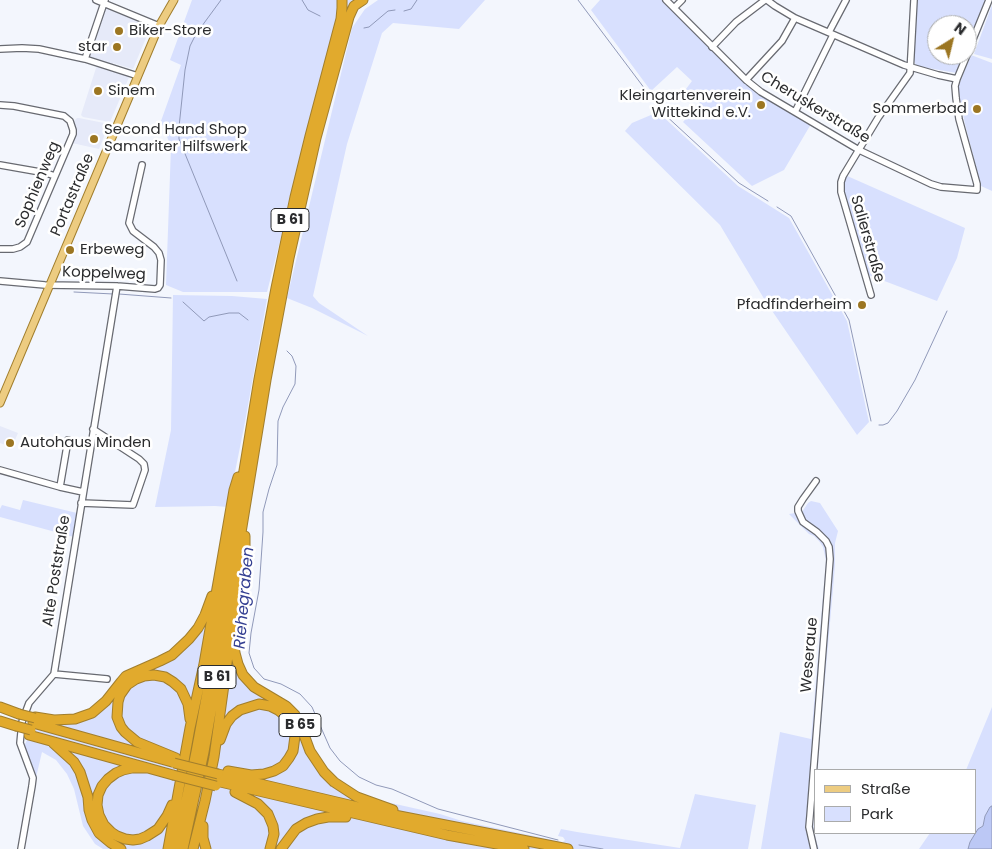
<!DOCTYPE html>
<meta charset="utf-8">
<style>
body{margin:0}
#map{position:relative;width:992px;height:849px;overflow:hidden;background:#f3f6fd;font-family:Poppins,sans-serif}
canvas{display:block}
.legend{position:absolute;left:814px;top:769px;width:162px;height:65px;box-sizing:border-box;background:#fff;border:1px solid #aaabab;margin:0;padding:6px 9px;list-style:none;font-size:15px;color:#2b2c2e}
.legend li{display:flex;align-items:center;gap:10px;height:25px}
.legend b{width:25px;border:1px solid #aaabab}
.north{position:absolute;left:927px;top:15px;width:50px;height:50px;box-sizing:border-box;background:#fff;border:1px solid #aaabab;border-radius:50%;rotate:36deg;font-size:14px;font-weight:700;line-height:20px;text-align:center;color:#2b2c2e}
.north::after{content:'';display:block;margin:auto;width:18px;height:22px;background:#9c7622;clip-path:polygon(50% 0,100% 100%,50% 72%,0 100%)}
</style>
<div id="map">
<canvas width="992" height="849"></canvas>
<ul class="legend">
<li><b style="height:6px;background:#edcc81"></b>Straße</li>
<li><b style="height:14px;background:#d8e0fe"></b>Park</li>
</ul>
<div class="north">N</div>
</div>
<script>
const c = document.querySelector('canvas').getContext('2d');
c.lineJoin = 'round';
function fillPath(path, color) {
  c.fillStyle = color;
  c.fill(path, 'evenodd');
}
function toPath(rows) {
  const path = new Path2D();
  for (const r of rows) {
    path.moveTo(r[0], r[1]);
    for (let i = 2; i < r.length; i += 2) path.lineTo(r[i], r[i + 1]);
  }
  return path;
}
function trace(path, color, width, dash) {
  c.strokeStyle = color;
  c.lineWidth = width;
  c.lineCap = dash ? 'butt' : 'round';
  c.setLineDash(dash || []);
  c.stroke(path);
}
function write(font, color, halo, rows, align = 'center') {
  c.font = font + ' Poppins,sans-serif';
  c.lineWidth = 5;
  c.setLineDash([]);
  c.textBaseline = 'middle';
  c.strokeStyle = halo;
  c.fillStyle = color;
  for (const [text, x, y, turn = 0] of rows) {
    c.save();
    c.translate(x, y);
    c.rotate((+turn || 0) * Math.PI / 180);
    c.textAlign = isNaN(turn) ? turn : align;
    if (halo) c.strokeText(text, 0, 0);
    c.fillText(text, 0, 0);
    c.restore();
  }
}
fillPath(toPath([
 [105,8,151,26,133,69,113,63,112,66,89,58,89,57],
 [98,65,130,75,110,122,83,117,81,115,96,68],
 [77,118,79,118,109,124,99,149,72,143,73,122],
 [0,426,18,433,11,449,8,446,0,443]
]), '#e6eaf9');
fillPath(toPath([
 [192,0,358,0,338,15,267,292,183,292,166,285,171,147,161,121,181,65,170,60],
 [378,0,485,0,459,29,393,23,382,33,347,144,313,296,319,303,368,336,312,308,287,298,352,28,365,9],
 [600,0,664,0,744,80,811,124,784,170,752,186,683,122,700,103,686,89,692,81,677,67,651,91,591,10],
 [914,0,991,0,967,52,967,25,937,25,937,55,965,55,957,73,916,66,913,56],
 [992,5,992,59,974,54],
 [971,55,992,63,992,191,981,186,965,124,959,94,958,87],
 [658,112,738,186,789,218,847,321,869,422,857,435,766,302,720,225,625,131,632,123],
 [845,175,965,228,957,258,937,301,866,274,845,200,842,181],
 [173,295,232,296,267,299,245,422,228,507,215,506,155,507,171,430],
 [23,500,77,513,74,537,0,517,0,509,2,505,20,510],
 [811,501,820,503,838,531,835,543,835,565,833,589,817,770,816,770,813,816,814,834,819,849,761,849,780,732,811,739,826,561,823,547,819,541,814,536,809,534,789,514,802,512,808,503],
 [213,580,246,588,238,635,238,653,242,666,251,679,261,687,281,698,296,709,302,720,310,741,319,760,332,774,348,787,363,796,382,801,440,814,462,821,563,842,565,840,563,837,558,836,561,829,577,832,680,848,695,794,756,805,748,849,103,849,95,844,83,826,74,789,67,774,56,760,42,752,34,786,35,777,33,770,25,752,25,744,28,738,35,713,45,716,74,716,92,709,102,700,120,677,160,658,173,649,194,629,207,604],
 [992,707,992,806,990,807,985,816,983,826,978,829,976,833,976,770,966,770],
 [930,833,976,833,970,842,968,849,919,849]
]), '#d8e0fe');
const water = toPath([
 [992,806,992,849,968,849,970,842,978,829,983,826,985,816,990,807,992,806]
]);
fillPath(water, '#bcc8f5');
trace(water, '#9099b9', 1);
trace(toPath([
 [221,0,196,34,190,46,185,70,179,127,179,139,237,281],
 [302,0,308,10,320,16],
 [578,0,663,113,739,183,768,201],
 [404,11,411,9,417,0],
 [364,28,369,27,388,11,395,10],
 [777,207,791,216,849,320,871,421],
 [74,292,113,294],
 [119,294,171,298],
 [183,302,204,321,209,317,229,313,239,313,248,320],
 [287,351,292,356,296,366,295,384,283,407,278,421,277,465,269,489,263,512,263,532,259,590,251,633,249,653,254,668,264,679,281,684,300,694,312,707,330,748,340,761,359,777,376,785,392,789,438,809,558,840],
 [879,425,883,425,888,423,897,411,915,380,947,311],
 [579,845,603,849]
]), '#9099b9', 1);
const minor = toPath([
 [96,0,159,26],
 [666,0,746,80,761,92,859,150,931,184,941,187,977,190,977,184,959,119,956,98,955,86,957,79,967,55],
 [767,0,775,6,795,18,904,65,938,75,957,79],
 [674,8,682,0],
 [829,32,846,0],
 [712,47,736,22,765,0],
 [0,49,22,48,39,49,85,59,105,0],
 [967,54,989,0],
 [85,59,138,76],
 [746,80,782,41,795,18],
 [0,105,14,106,64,116,70,121,73,130,73,134,27,242,20,247,13,249,0,249],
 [795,112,833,35],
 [0,165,46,173,55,176],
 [0,281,45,285,117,286,155,289,158,288,160,285,161,260,159,253,154,247,133,231,129,223,142,165],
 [871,295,841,192,841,182,843,176,878,118,910,73,914,0],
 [0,470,60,487,83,492],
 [60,487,68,440],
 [81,503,133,505,145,470,144,464,139,459,93,429],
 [54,674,107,679],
 [21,849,32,786,33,778,20,743,22,722,29,703,54,674,117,286],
 [814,849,809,827,810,816,830,559,829,547,826,541,817,532,803,522,798,511,798,507,803,499,816,481]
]);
const major = toPath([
 [0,403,159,26,174,0]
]);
const highway = toPath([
 [234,642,235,653,238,664,243,675,254,687,286,706,295,715,300,724,310,751,324,772,334,782,357,797,393,810],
 [0,707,19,714],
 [35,717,54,720,75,719,92,713,106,701,121,682,126,676,160,661,172,655,189,639,198,628,205,615,212,596],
 [0,721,16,726],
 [33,723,172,762],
 [29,735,173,775],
 [220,740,226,724,232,716,240,710,259,704,270,706,278,710,283,714,288,720,295,736,293,751,289,758,283,766,274,771,264,774,251,775,228,771],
 [53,743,74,762,80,772,88,797,89,810,92,820,99,833,111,843,121,849],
 [176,758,137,742,125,732,121,727,117,717,118,702,120,695,127,685,136,679,144,676,154,675,165,677,173,682,181,689,188,704,190,719],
 [148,768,132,768,123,770,116,773,108,779,102,786,98,795,97,805,99,815,104,825,111,832,117,836,125,839,133,840,140,839,147,836,158,829,167,816,172,805],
 [218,774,379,812,568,849],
 [216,781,447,835,524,849],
 [235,792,258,804,268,814,273,826,274,834,270,849],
 [203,826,203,838,206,849],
 [168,849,190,728,204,664,234,490,238,477],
 [176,849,196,752,212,666,259,379,276,288,295,197,310,136,341,19,342,8,342,0],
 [183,849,204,752,219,667,266,380,289,258,316,138,349,17,354,6,363,0],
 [193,849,205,801,214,757,231,634,245,554,245,536],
 [281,849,296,829,306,823,317,819,328,817,346,817]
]);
trace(minor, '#686a71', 8);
trace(major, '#a17e2d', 9);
trace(highway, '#a17e2d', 11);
trace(minor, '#fff', 5.5);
trace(major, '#edcc81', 7);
trace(highway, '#e1aa2d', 9);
const highwayBridge = toPath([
 [19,714,35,718],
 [16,726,31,730],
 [174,763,218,774],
 [173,775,216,786]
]);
trace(highwayBridge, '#a17e2d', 11, []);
trace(highwayBridge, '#e1aa2d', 9);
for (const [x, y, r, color] of [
 [119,31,5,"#9c7622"],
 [117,47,5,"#9c7622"],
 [98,91,5,"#9c7622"],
 [761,105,5,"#9c7622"],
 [977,109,5,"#9c7622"],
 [94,139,5,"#9c7622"],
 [70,250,5,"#9c7622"],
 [862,305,5,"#9c7622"],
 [10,443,5,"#9c7622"]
]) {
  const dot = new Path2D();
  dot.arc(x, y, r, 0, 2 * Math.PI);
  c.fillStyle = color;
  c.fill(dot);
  trace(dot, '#fff', 2);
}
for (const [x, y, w] of [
 [290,220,38],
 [217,677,38],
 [300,725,42]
]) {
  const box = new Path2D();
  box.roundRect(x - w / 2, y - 11.5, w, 23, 4);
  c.fillStyle = '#fff';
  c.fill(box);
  trace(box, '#2b2c2e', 1);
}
write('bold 14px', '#2b2c2e', null, [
 ["B 61",290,220],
 ["B 61",217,677],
 ["B 65",300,725]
]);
write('15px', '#2b2c2e', '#fff', [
 ["Biker-Store",129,31],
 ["star",107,47,"right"],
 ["Sinem",108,91],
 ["Kleingartenverein",751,96,"right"],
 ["Wittekind e.V.",751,113,"right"],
 ["Sommerbad",967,109,"right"],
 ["Second Hand Shop",104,130],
 ["Samariter Hilfswerk",104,147],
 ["Erbeweg",80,250],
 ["Pfadfinderheim",852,305,"right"],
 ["Autohaus Minden",20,443]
], 'left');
write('15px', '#2b2c2e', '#fff', [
 ["Cheruskerstraße",815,108,31],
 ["Sophienweg",38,185,-67],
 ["Portastraße",73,195,-67],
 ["Salierstraße",867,239,74],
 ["Koppelweg",104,274,2],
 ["Alte Poststraße",57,571,-81],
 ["Weseraue",810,655,-85]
]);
write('italic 16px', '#343f92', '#fff', [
 ["Riehegraben",245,598,-85]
]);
</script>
